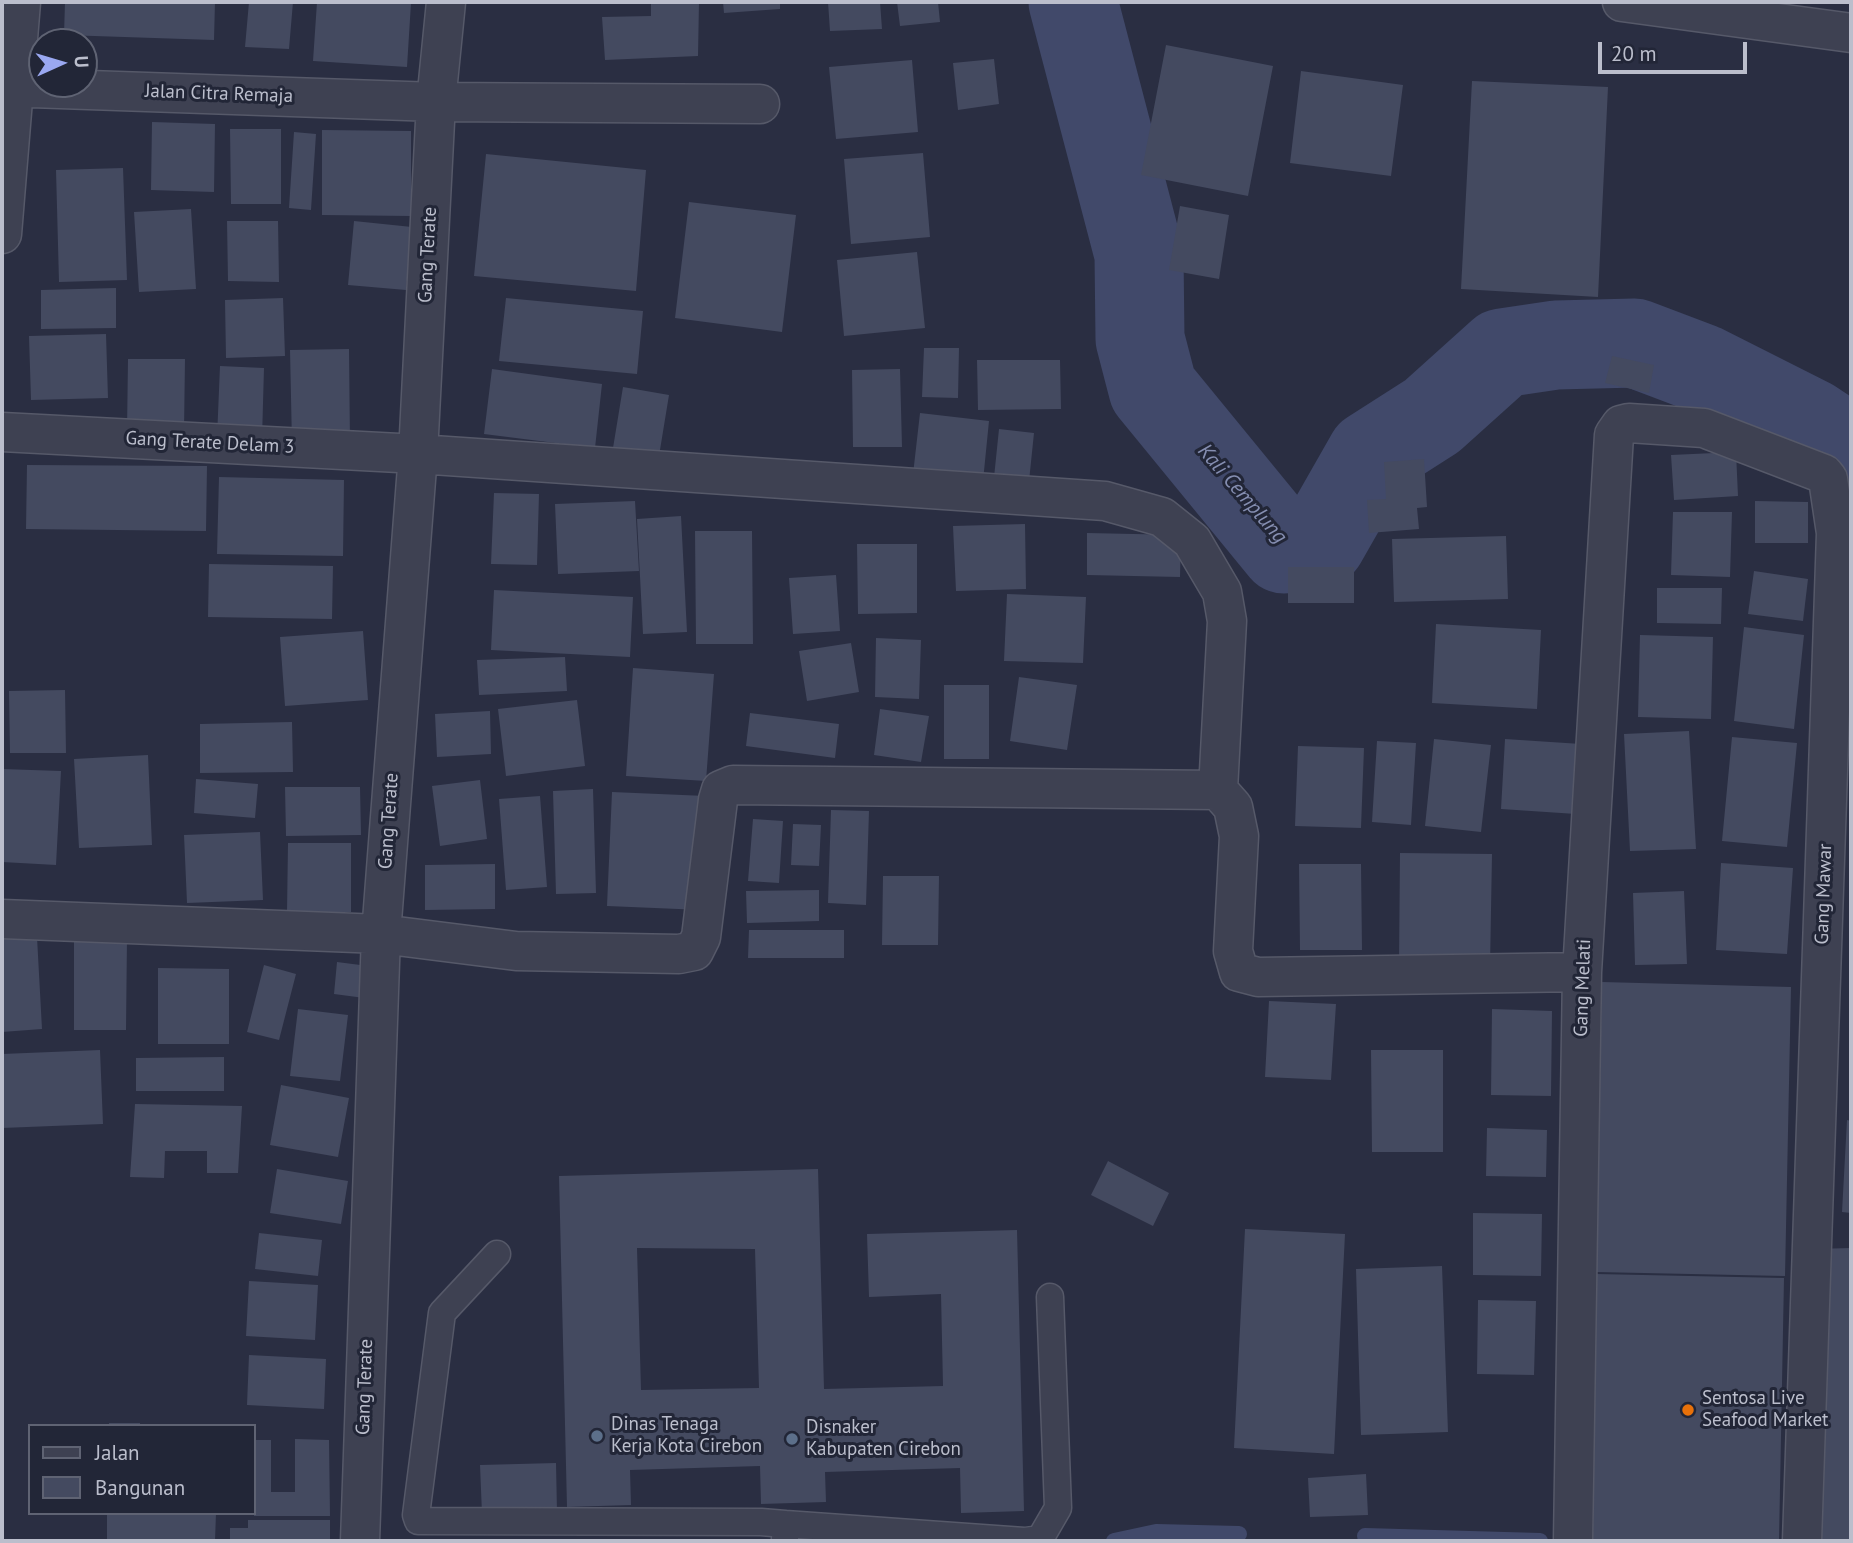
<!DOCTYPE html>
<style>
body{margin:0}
#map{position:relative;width:1853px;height:1543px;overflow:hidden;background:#2a2e42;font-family:"PT Sans",sans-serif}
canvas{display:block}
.frame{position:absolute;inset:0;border:4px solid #bbbecc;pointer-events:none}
.legend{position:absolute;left:28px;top:1424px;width:228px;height:91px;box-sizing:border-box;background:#222637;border:2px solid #5f6373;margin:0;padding:9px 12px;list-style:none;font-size:21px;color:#bbbecc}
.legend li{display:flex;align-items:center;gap:14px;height:35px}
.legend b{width:35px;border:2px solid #5f6373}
.north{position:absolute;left:28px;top:28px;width:70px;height:70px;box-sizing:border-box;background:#222637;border:2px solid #5f6373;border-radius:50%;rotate:86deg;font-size:19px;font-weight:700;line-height:28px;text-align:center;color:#bbbecc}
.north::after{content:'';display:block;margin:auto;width:24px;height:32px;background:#9aa8f1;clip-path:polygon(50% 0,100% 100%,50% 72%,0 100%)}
.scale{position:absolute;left:1598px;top:42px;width:149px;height:32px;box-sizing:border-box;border:4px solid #bbbecc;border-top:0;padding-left:9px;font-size:21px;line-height:24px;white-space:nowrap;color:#bbbecc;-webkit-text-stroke:5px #222637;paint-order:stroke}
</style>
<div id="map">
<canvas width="1853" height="1543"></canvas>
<div class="frame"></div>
<ul class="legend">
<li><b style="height:9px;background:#3e4152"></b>Jalan</li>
<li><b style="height:19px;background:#444a60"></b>Bangunan</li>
</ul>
<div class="north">U</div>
<div class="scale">20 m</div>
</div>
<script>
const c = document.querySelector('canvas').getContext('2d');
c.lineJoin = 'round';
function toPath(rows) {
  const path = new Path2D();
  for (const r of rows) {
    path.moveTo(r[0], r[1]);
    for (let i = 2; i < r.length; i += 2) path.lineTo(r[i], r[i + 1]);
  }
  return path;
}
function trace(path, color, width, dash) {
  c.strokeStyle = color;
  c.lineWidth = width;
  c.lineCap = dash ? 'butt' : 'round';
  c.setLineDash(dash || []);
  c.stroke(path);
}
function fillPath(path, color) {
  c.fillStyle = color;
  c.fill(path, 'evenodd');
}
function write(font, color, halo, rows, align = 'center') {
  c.font = font + ' "PT Sans",sans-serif';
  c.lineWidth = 6;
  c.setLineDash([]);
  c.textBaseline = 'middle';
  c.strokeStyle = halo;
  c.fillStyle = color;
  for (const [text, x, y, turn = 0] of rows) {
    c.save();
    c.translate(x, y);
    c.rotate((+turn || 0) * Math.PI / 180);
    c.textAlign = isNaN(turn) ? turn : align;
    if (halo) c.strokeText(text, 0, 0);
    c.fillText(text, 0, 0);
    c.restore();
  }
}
trace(toPath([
 [1365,1536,1540,1541],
 [1114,1541,1156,1532,1239,1534]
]), '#41496a', 16);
trace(toPath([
 [1073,2,1139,254,1140,339,1153,389,1284,549,1322,541,1371,455,1432,416,1502,353,1556,345,1635,343,1701,368,1810,423,1851,450]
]), '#41496a', 89);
fillPath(toPath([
 [65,2,215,2,214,40,64,35],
 [249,2,293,2,289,49,245,47],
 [317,2,411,3,407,67,313,61],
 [651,2,699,2,698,56,605,60,602,17,651,16],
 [723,2,780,2,780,9,724,13],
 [828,2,880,2,882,29,830,31],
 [897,2,938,2,940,22,900,26],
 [1166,45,1273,66,1248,196,1141,175],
 [994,59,999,104,958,110,953,63],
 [912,60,918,132,836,139,829,67],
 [1301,71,1403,85,1391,176,1290,163],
 [1472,81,1608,87,1598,297,1461,289],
 [152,122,215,124,214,192,151,190],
 [230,129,281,129,281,204,231,204],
 [322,130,411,131,411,216,322,215],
 [294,132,316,134,311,210,289,208],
 [923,153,930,237,851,244,844,159],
 [486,154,646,170,636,291,474,276],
 [123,168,127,280,59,282,56,170],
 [689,202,796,215,782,332,675,318],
 [1180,206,1229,215,1219,279,1169,270],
 [191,209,196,289,139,292,134,212],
 [227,221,278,221,279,282,228,281],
 [354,221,412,227,406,290,348,285],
 [917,252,925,328,844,336,837,260],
 [116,288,116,328,41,329,41,290],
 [283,298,285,356,226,358,225,300],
 [506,298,643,311,637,374,499,361],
 [106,334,108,398,31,400,29,336],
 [924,348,959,348,958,398,922,397],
 [349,349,350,443,292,444,290,350],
 [1612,356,1654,365,1649,393,1605,383],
 [128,359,185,359,184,431,127,431],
 [977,360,1060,360,1061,409,978,410],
 [220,366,264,368,262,439,217,438],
 [492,369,602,384,595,448,484,434],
 [900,369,902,447,853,447,852,370],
 [623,387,669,395,659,456,613,448],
 [920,413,989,421,982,491,912,483],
 [999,429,1034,433,1028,491,993,487],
 [1736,452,1738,496,1674,500,1671,455],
 [1424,459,1427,507,1417,508,1419,529,1369,533,1367,500,1386,499,1384,462],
 [27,465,207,466,206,531,26,529],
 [219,477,344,480,343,556,217,554],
 [494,493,539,494,537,565,491,564],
 [635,501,639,571,558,574,555,504],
 [1755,501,1808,502,1808,543,1755,543],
 [1673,512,1732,512,1730,577,1671,575],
 [681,516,687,632,643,634,637,519],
 [1025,524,1026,589,956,591,953,526],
 [695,531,752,531,753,644,696,644],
 [1087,533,1181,535,1180,577,1087,575],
 [1506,536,1508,599,1394,602,1392,539],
 [857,544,917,544,917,613,858,614],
 [209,564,333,566,332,619,208,617],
 [1288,567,1354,567,1354,603,1288,603],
 [1754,571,1808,579,1803,621,1748,614],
 [836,575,840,631,793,634,789,578],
 [1657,588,1722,588,1721,624,1657,623],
 [494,590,633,597,630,657,491,650],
 [1007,594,1086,597,1083,663,1004,661],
 [1436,624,1541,630,1537,709,1432,703],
 [1744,627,1804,635,1794,729,1734,721],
 [363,631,368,700,285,706,280,637],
 [1640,635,1713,637,1711,719,1638,717],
 [876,638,921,640,919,699,875,697],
 [851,643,859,692,807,701,799,651],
 [565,657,567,691,479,695,477,660],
 [633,668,714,674,706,781,626,776],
 [1019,677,1077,685,1067,750,1010,741],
 [944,685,989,685,989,759,944,759],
 [65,690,66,753,10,753,9,691],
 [577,700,585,766,506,776,498,709],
 [880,709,929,716,921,762,874,755],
 [490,711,491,754,437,757,435,714],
 [750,713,839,724,835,758,746,746],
 [292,722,293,772,200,773,200,724],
 [1689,731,1696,849,1630,851,1624,734],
 [1732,737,1797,743,1787,847,1722,841],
 [1434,739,1491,745,1481,832,1425,826],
 [1505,739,1581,744,1576,814,1501,809],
 [1377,741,1416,743,1411,825,1372,822],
 [1298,746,1364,748,1361,828,1295,826],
 [148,755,152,845,79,848,74,759],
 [2,769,61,771,56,865,2,862],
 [196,779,258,784,255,818,194,813],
 [480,780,487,839,440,846,432,786],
 [285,787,360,787,361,835,286,836],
 [593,789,596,893,556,894,553,791],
 [612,792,706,796,702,910,607,906],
 [540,796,547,887,506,890,499,799],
 [831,810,869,811,866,905,828,903],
 [753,819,783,821,779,883,748,881],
 [793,824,821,825,819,866,791,865],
 [260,832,263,900,187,903,184,835],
 [288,843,351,843,351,912,287,912],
 [1400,853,1492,854,1490,967,1399,965],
 [1721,863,1793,868,1787,954,1716,950],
 [495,864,495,909,425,910,425,865],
 [1299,864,1361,864,1362,950,1300,950],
 [883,876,939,876,938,945,882,945],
 [819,890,819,921,747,923,746,891],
 [1684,891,1687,964,1635,965,1633,893],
 [749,930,844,930,844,958,748,958],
 [37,937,42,1029,2,1032,2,939],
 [74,938,127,938,126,1030,74,1030],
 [337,962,376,967,372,999,334,994],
 [264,965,296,974,279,1040,247,1032],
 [158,968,229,969,229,1044,158,1044],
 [1602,982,1791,987,1785,1276,1596,1272],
 [1269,1001,1336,1004,1331,1080,1265,1077],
 [298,1009,348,1015,340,1081,290,1076],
 [1492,1009,1552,1011,1551,1096,1491,1095],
 [100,1050,103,1124,2,1128,2,1054],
 [1371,1050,1443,1050,1443,1152,1372,1152],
 [224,1057,224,1091,136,1091,136,1058],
 [281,1085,349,1098,338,1157,270,1145],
 [135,1104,242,1106,238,1173,207,1173,207,1151,165,1151,164,1178,130,1177],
 [1847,1120,1851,1121,1851,1213,1842,1212],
 [1487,1128,1547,1130,1546,1177,1486,1176],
 [1108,1161,1169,1193,1153,1226,1091,1195],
 [277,1169,348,1181,341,1224,270,1213],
 [818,1169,824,1389,943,1386,941,1294,869,1297,867,1234,1017,1230,1024,1511,961,1513,960,1468,825,1472,826,1502,761,1504,760,1466,630,1470,631,1505,567,1507,559,1176],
 [637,1248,755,1249,759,1388,641,1390],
 [1473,1213,1542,1214,1541,1276,1473,1275],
 [1245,1229,1345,1234,1334,1454,1234,1448],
 [259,1233,322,1240,318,1276,255,1269],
 [1851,1248,1851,1541,1810,1541,1815,1249],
 [1442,1266,1448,1432,1361,1435,1356,1269],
 [1596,1274,1784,1278,1779,1541,1593,1541],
 [249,1281,318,1285,315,1340,246,1336],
 [1478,1300,1536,1301,1534,1375,1477,1374],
 [249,1355,326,1359,324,1409,247,1405],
 [109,1423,140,1423,140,1426,109,1426],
 [295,1439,329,1440,330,1516,254,1516,254,1440,271,1440,271,1492,295,1492],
 [556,1463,557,1512,482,1514,480,1465],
 [1366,1474,1368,1515,1310,1517,1308,1478],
 [107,1513,216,1513,215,1541,107,1541],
 [248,1520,330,1520,330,1541,230,1541,230,1528,248,1528]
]), '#444a60');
const service = toPath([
 [497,1254,442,1313,416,1515,418,1521,761,1522,785,1524,785,1541],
 [785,1524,1024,1541],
 [1025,1541,1040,1539,1058,1508,1050,1297]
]);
const minor = toPath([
 [1622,2,1851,33],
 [2,87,436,102,760,104],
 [2,234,21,2],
 [2,432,418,454,1105,501,1162,517,1192,541,1222,592,1227,621,1218,790],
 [2,919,381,934,516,951,679,954,694,951,701,937,718,800,721,790,733,785,1218,790,1233,807,1239,836,1233,951,1239,972,1258,977,1582,972],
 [360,1541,381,934,418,454,436,102,446,2],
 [1573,1541,1582,972,1614,435,1621,425,1629,423,1704,428,1824,474,1828,479,1836,533,1802,1541]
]);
trace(service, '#565969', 29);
trace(minor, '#565969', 41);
trace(service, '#3e4152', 26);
trace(minor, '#3e4152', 38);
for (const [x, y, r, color] of [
 [1688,1410,7,"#e8710a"],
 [597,1436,7,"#5c6f8a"],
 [792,1439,7,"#5c6f8a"]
]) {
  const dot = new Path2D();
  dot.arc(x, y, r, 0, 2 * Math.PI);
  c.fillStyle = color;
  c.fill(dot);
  trace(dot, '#222637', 2.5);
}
write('19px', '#bbbecc', '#222637', [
 ["Jalan Citra Remaja",219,94,2],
 ["Gang Terate",428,255,-87],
 ["Gang Terate Delam 3",210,443,3],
 ["Gang Terate",389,821,-86],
 ["Gang Mawar",1824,894,-88],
 ["Gang Melati",1583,988,-88],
 ["Gang Terate",365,1387,-88]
]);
write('19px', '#bbbecc', '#222637', [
 ["Sentosa Live",1702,1399],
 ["Seafood Market",1702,1421],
 ["Dinas Tenaga",611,1425],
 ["Kerja Kota Cirebon",611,1447],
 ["Disnaker",806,1428],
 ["Kabupaten Cirebon",806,1450]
], 'left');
write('italic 21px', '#858eb1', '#222637', [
 ["Kali Cemplung",1242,494,49]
]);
</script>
